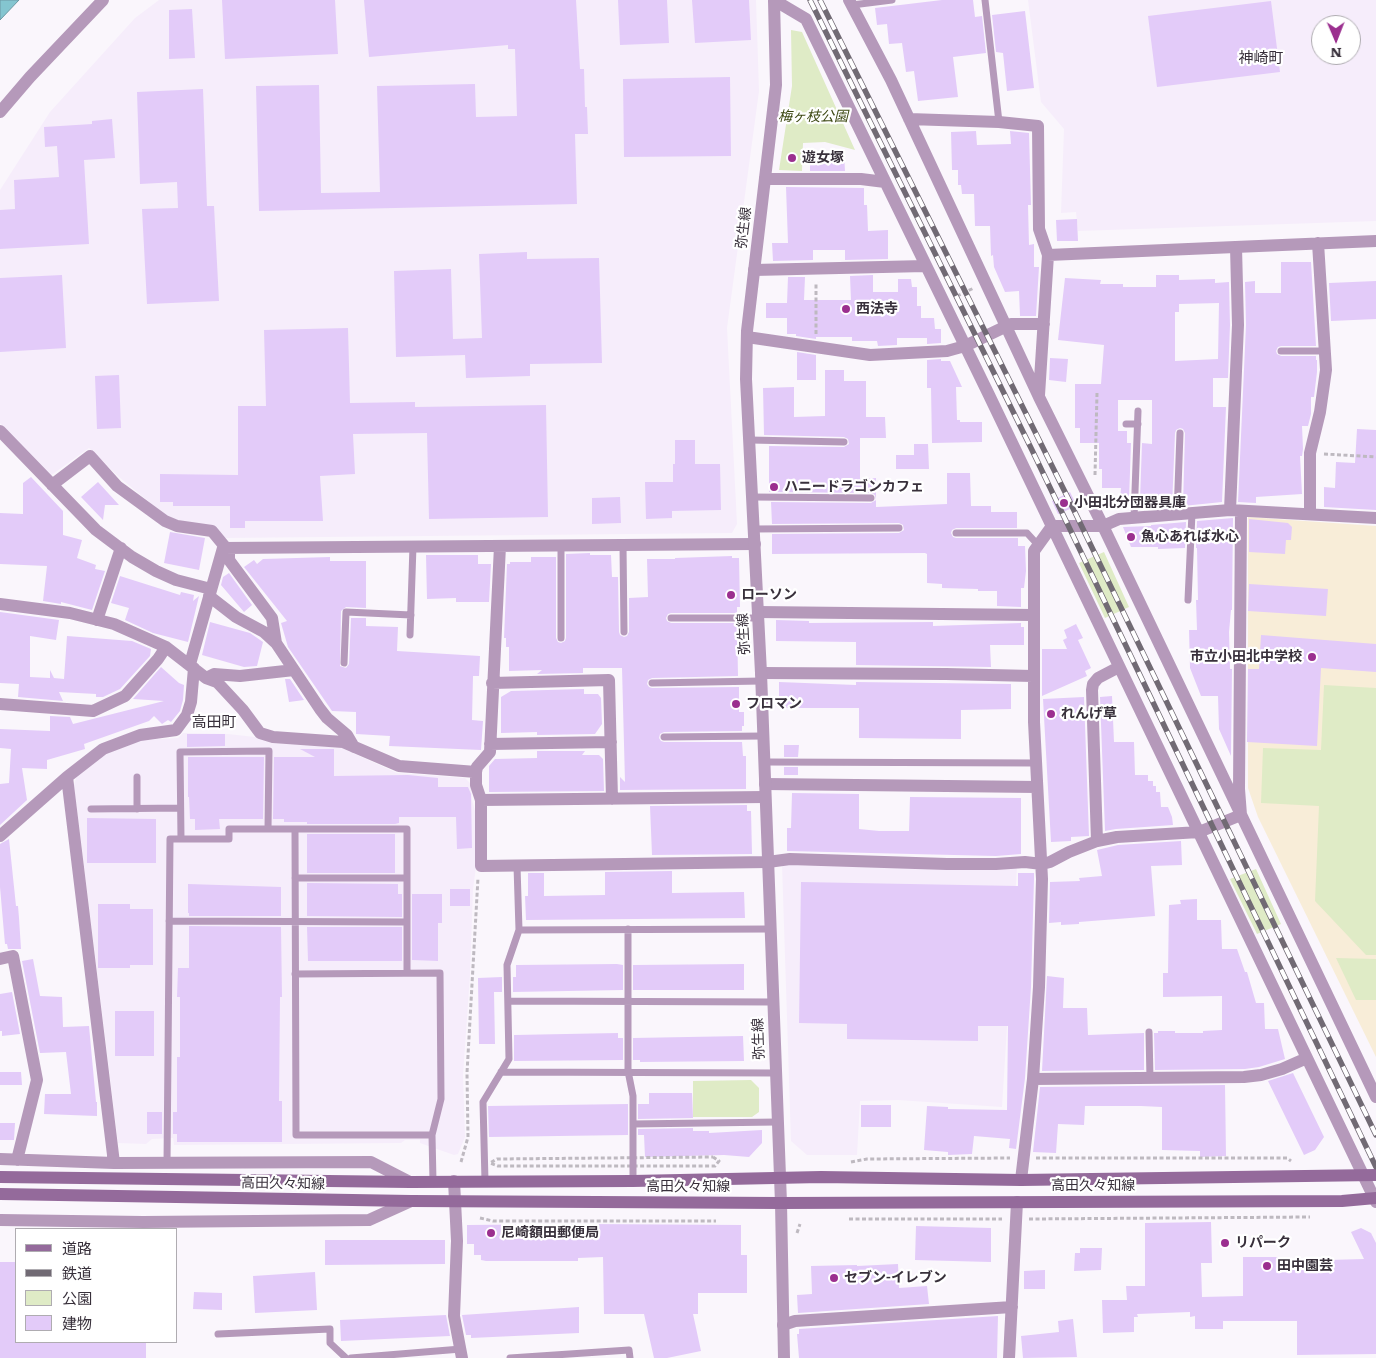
<!DOCTYPE html>
<meta charset="utf-8">
<style>
body{margin:0}
#map{position:relative;width:1376px;height:1358px;overflow:hidden;background:#faf6fc;font-family:Literata,"Noto Sans JP",serif}
canvas{display:block}
.legend{position:absolute;left:15px;top:1228px;width:162px;height:115px;box-sizing:border-box;background:#fff;border:1px solid #afacb1;margin:0;padding:6px 9px;list-style:none;font-size:15px;color:#38303b}
.legend li{display:flex;align-items:center;gap:10px;height:25px}
.legend b{width:25px;border:1px solid #afacb1}
.north{position:absolute;left:1311px;top:15px;width:50px;height:50px;box-sizing:border-box;background:#fff;border:1px solid #afacb1;border-radius:50%;rotate:179deg;font-size:14px;font-weight:700;line-height:20px;text-align:center;color:#38303b}
.north::after{content:'';display:block;margin:auto;width:18px;height:22px;background:#9b2f8f;clip-path:polygon(50% 0,100% 100%,50% 72%,0 100%)}
</style>
<div id="map">
<canvas width="1376" height="1358"></canvas>
<ul class="legend">
<li><b style="height:6px;background:#946a9b"></b>道路</li>
<li><b style="height:6px;background:#716a74"></b>鉄道</li>
<li><b style="height:14px;background:#dfebc6"></b>公園</li>
<li><b style="height:14px;background:#e3cbf9"></b>建物</li>
</ul>
<div class="north">N</div>
</div>
<script>
const c = document.querySelector('canvas').getContext('2d');
c.lineJoin = 'round';
function fillPath(path, color) {
  c.fillStyle = color;
  c.fill(path, 'evenodd');
}
function toPath(rows) {
  const path = new Path2D();
  for (const r of rows) {
    path.moveTo(r[0], r[1]);
    for (let i = 2; i < r.length; i += 2) path.lineTo(r[i], r[i + 1]);
  }
  return path;
}
function trace(path, color, width, dash) {
  c.strokeStyle = color;
  c.lineWidth = width;
  c.lineCap = dash ? 'butt' : 'round';
  c.setLineDash(dash || []);
  c.stroke(path);
}
function write(font, color, halo, rows, align = 'center') {
  c.font = font + ' Literata,"Noto Sans JP",serif';
  c.lineWidth = 4.5;
  c.setLineDash([]);
  c.textBaseline = 'middle';
  c.strokeStyle = halo;
  c.fillStyle = color;
  for (const [text, x, y, turn = 0] of rows) {
    c.save();
    c.translate(x, y);
    c.rotate((+turn || 0) * Math.PI / 180);
    c.textAlign = isNaN(turn) ? turn : align;
    if (halo) c.strokeText(text, 0, 0);
    c.fillText(text, 0, 0);
    c.restore();
  }
}
fillPath(toPath([
 [159,0,756,0,759,91,727,328,737,524,732,533,224,538,171,520,119,477,89,448,50,476,0,423,0,190,50,112,135,18],
 [1028,0,1376,0,1376,221,1078,231,1076,212,1061,213,1064,129,1041,102],
 [1321,25,1351,25,1351,55,1321,55],
 [183,733,228,734,255,737,270,742,342,748,397,773,465,778,471,784,472,800,475,811,477,859,473,889,470,975,463,1075,465,1137,458,1154,454,1155,420,1143,420,1140,405,1140,401,1143,174,1145,173,1138,152,1139,146,1144,118,1143,74,785,77,775,108,752,139,740,178,738],
 [782,864,1017,867,1002,1107,898,1100,860,1101,857,1155,807,1155,791,1141]
]), '#f6edfb');
fillPath(toPath([
 [1248,517,1376,526,1376,1057,1258,817,1248,788]
]), '#f8edd8');
fillPath(toPath([
 [791,30,802,32,855,150,825,142,803,143,802,171,779,170,792,86],
 [1104,552,1129,607,1105,618,1079,563],
 [1324,685,1376,688,1376,955,1366,955,1315,901,1319,806,1261,803,1263,748,1321,750],
 [1256,869,1281,924,1257,934,1230,879],
 [1336,958,1376,959,1376,1000,1356,1000],
 [751,1080,759,1088,759,1112,752,1117,693,1117,693,1081]
]), '#dfebc6');
const water = toPath([
 [0,0,19,0,0,20,0,0]
]);
fillPath(water, '#84c5d0');
trace(water, '#6d98a3', 1);
fillPath(toPath([
 [222,0,335,0,338,54,225,59],
 [364,0,576,0,580,69,584,69,585,107,587,107,588,134,575,134,577,204,259,211,256,86,319,85,321,193,380,192,377,86,475,84,476,117,517,116,515,49,508,49,508,45,369,57],
 [618,0,667,0,669,43,620,45],
 [692,0,749,0,751,40,695,43],
 [942,0,973,0,975,17,982,16,986,53,953,57,958,97,918,101,914,71,906,72,902,43,889,44,887,24,877,25,875,8],
 [1271,1,1280,72,1157,87,1148,16],
 [192,9,195,58,169,59,169,10],
 [1025,11,1034,88,1007,91,1003,53,996,52,992,15],
 [730,77,731,156,624,157,623,79],
 [203,89,207,206,214,206,219,301,147,304,142,209,178,208,177,182,140,184,137,92],
 [112,119,115,158,84,160,89,244,0,249,0,210,15,209,14,180,59,177,57,146,45,147,44,127,92,124,92,121],
 [976,131,977,145,1011,144,1010,131,1029,133,1031,205,1028,205,1029,245,1034,244,1034,267,1039,267,1036,316,1020,316,1019,291,1005,292,994,267,993,255,991,256,990,226,975,226,974,194,962,194,961,185,958,185,958,170,952,170,951,132],
 [844,153,845,171,810,171,810,154],
 [786,187,864,188,864,205,867,205,868,231,888,230,888,259,845,260,845,250,813,250,813,260,773,261,772,243,788,243],
 [1077,219,1078,241,1057,241,1056,220],
 [527,252,527,259,599,258,602,363,530,364,530,376,466,378,465,355,396,357,394,271,451,269,453,339,482,338,479,254],
 [1281,262,1311,262,1316,346,1281,346,1278,347,1276,351,1277,354,1281,356,1316,356,1316,360,1317,360,1317,372,1314,397,1311,397,1311,414,1308,426,1302,426,1303,449,1302,456,1300,456,1302,494,1256,497,1256,503,1238,502,1246,325,1245,282,1255,281,1255,293,1281,293],
 [62,275,66,348,0,352,0,278],
 [873,275,873,292,898,292,898,279,911,279,912,287,917,287,917,306,921,306,921,318,934,318,935,329,941,329,941,343,927,344,927,338,897,338,897,345,878,346,877,341,852,341,852,337,816,337,816,339,796,336,796,334,787,334,787,318,766,318,766,303,787,303,788,277,805,277,804,300,851,300,850,276],
 [1156,275,1179,275,1179,280,1215,279,1215,283,1229,282,1230,325,1228,378,1213,378,1213,407,1226,407,1222,502,1183,506,1185,433,1183,429,1180,428,1176,430,1175,433,1172,507,1151,508,1151,500,1140,500,1142,443,1152,444,1152,400,1118,400,1118,431,1127,431,1127,443,1131,443,1129,500,1120,500,1121,488,1102,488,1102,469,1099,469,1099,443,1080,443,1080,428,1075,428,1075,384,1101,384,1104,345,1058,340,1065,278,1101,280,1100,284,1123,284,1123,287,1156,287],
 [1219,303,1218,359,1175,361,1175,312,1179,312,1179,304],
 [1376,281,1376,319,1331,321,1329,283],
 [348,328,350,403,415,402,415,407,546,405,548,517,429,519,427,433,353,434,355,474,320,476,323,521,245,521,245,528,230,528,230,506,173,506,173,502,160,502,160,474,238,475,238,406,266,406,264,330],
 [797,352,816,355,816,380,797,380],
 [1050,358,1068,359,1066,382,1049,380],
 [941,359,941,361,950,361,962,387,956,387,957,420,960,420,960,422,982,422,982,442,932,443,931,388,927,388,927,360],
 [825,370,844,370,844,381,866,381,866,417,885,417,886,438,860,438,860,479,876,478,876,507,947,504,947,473,970,473,971,506,991,506,991,512,1017,512,1017,528,956,528,952,530,951,533,953,537,956,538,1018,538,1018,546,1025,546,1026,571,1024,588,1021,588,1021,607,997,606,997,591,978,591,978,589,942,588,942,584,927,583,927,554,925,553,772,554,772,534,899,533,904,530,903,525,899,523,772,524,771,502,871,503,876,500,875,495,871,493,769,492,769,446,844,447,849,444,848,439,844,437,764,435,763,388,794,387,794,417,825,416],
 [119,375,121,428,97,429,95,376],
 [1357,429,1376,430,1376,510,1324,507,1324,487,1335,488,1336,462,1355,463],
 [675,440,695,440,695,464,720,464,721,510,672,511,672,518,646,519,645,482,673,482,673,464,675,464],
 [914,444,928,444,929,469,896,469,896,455,914,455],
 [31,477,63,511,63,535,82,540,77,558,96,565,95,569,105,571,92,610,61,602,61,604,43,601,47,566,0,564,0,513,23,514,23,483],
 [98,482,119,505,105,505,103,520,81,497],
 [1070,492,1077,506,1058,514,1052,501],
 [620,497,621,523,592,524,592,498],
 [1233,518,1232,610,1231,610,1229,632,1230,669,1232,669,1231,756,1219,729,1218,696,1201,696,1190,668,1189,630,1197,630,1196,600,1198,600,1197,548,1196,548,1197,521],
 [1249,519,1288,523,1292,527,1291,540,1286,540,1285,554,1249,552],
 [1186,522,1185,548,1158,549,1158,547,1131,547,1123,527,1151,526,1151,525],
 [170,532,205,538,199,570,164,563],
 [590,553,590,555,611,555,612,577,618,577,619,632,620,635,624,637,627,636,629,632,629,598,648,597,647,559,675,559,675,558,732,556,732,558,739,558,740,607,737,607,737,613,671,613,668,614,666,618,667,621,671,623,737,623,738,676,652,678,648,680,647,684,649,687,652,688,739,687,739,712,744,712,744,726,742,726,742,731,664,732,660,734,659,738,661,741,664,742,742,742,743,756,746,756,746,789,620,790,620,777,625,782,622,668,583,668,583,673,537,674,542,670,509,671,509,647,506,647,506,638,504,638,507,564,510,564,510,562,531,562,531,557,556,557,556,638,558,642,561,643,565,641,566,638,566,554],
 [426,555,478,555,478,564,491,564,489,602,456,602,456,598,427,599],
 [330,557,330,561,366,561,366,608,346,607,341,611,340,666,346,668,349,664,351,618,366,618,366,626,398,627,397,651,480,656,479,676,473,676,472,720,483,721,481,750,389,746,390,736,356,734,356,712,332,711,288,647,281,623,287,621,244,567,254,560,257,564,263,559],
 [229,573,252,605,244,612,221,585,223,577],
 [120,576,180,595,181,592,194,595,193,601,199,596,188,642,153,633,125,620,129,608,111,603],
 [1249,584,1328,589,1326,616,1248,611],
 [0,612,59,620,56,640,30,636,30,677,50,678,50,670,54,678,64,679,67,636,132,641,151,649,150,656,120,689,103,697,96,697,96,694,59,692,63,701,18,697,19,684,0,683],
 [776,620,809,621,809,623,933,622,933,626,1021,623,1021,627,1024,627,1024,645,990,645,991,667,856,665,856,642,776,641],
 [210,622,250,633,263,642,257,666,244,667,202,655],
 [1076,624,1083,638,1078,640,1091,668,1085,671,1087,676,1042,696,1042,649,1067,649,1063,640,1067,638,1064,630],
 [1261,635,1376,644,1376,672,1321,668,1317,746,1247,742,1248,669,1259,669],
 [161,667,179,683,184,685,183,700,180,711,171,722,168,720,162,724,154,716,149,721,84,744,85,749,47,760,47,769,22,768,27,800,0,825,0,784,9,783,11,749,0,748,0,729,50,731,50,716,70,717,73,724,164,701,133,699],
 [285,679,290,679,304,700,289,702],
 [779,682,856,685,856,682,1011,684,1011,709,961,710,961,739,859,738,859,708,779,708],
 [584,689,584,694,598,694,601,698,602,724,595,734,537,735,537,732,501,733,501,697,511,691],
 [1112,696,1114,742,1134,742,1135,775,1148,775,1148,781,1153,781,1153,786,1156,786,1156,792,1160,792,1161,807,1168,807,1172,817,1173,825,1116,829,1105,831,1100,697],
 [1084,697,1089,836,1071,837,1071,841,1051,842,1043,699],
 [187,734,225,734,225,746,187,747],
 [784,745,799,745,798,757,784,757],
 [300,749,334,749,334,776,408,775,438,778,438,787,468,787,471,794,472,848,457,849,456,817,399,817,399,823,395,824,307,824,307,822,284,822,284,819,273,819,274,757,315,757],
 [537,751,585,751,582,755,599,755,603,759,604,791,489,792,489,766,495,759,537,758],
 [188,757,264,757,263,819,219,819,220,829,195,830,195,819,190,819,189,797,188,797],
 [784,767,798,767,798,775,784,775],
 [792,793,859,794,859,829,879,831,909,831,910,797,1021,798,1021,854,996,856,787,851,787,828,791,828],
 [747,805,747,811,751,811,752,854,652,855,650,806],
 [87,818,156,819,156,863,87,863],
 [307,834,395,834,395,873,307,873],
 [9,839,16,906,18,906,19,918,21,949,8,949,7,944,5,944,4,933,0,887,0,844],
 [1181,841,1182,865,1151,866,1155,916,1079,922,1079,924,1061,925,1061,922,1049,923,1050,882,1080,881,1079,878,1102,876,1097,850,1118,845],
 [672,871,672,893,744,892,745,918,526,920,525,896,528,896,528,873,544,873,544,896,605,895,605,872],
 [1018,873,1034,873,1034,879,1031,987,1025,1078,1016,1149,1009,1148,1010,1139,974,1136,972,1154,948,1155,948,1152,924,1150,927,1106,948,1107,948,1109,1007,1110,1008,1026,978,1026,978,1041,847,1039,847,1024,799,1023,801,882,1018,886],
 [307,883,398,884,398,894,402,894,402,917,307,916],
 [188,884,281,887,281,916,189,916,189,913,188,913],
 [450,889,470,889,470,906,450,906],
 [412,894,442,894,442,923,438,923,438,961,412,960],
 [1197,899,1197,920,1221,920,1222,949,1237,949,1245,972,1247,972,1256,1003,1264,1003,1265,1029,1278,1029,1285,1059,1259,1067,1245,1069,1155,1070,1154,1033,1158,1033,1158,1031,1175,1031,1175,1033,1203,1033,1203,1031,1222,1030,1222,996,1163,997,1163,973,1168,973,1169,905,1181,904,1180,900],
 [98,904,130,904,130,909,153,909,153,965,130,965,130,968,98,968],
 [189,926,281,927,282,997,280,997,279,1101,282,1101,282,1142,177,1142,177,1134,173,1134,173,1112,177,1112,177,1057,180,1057,180,997,177,997,178,968,189,968],
 [307,927,402,927,402,961,308,961],
 [33,959,40,996,62,997,63,1027,89,1026,96,1102,97,1102,97,1116,44,1114,45,1094,71,1094,66,1052,40,1053,22,961],
 [617,964,623,965,623,990,513,992,513,977,516,977,516,965],
 [744,964,744,990,633,990,633,965],
 [1047,976,1064,978,1063,1008,1087,1008,1088,1035,1144,1033,1144,1070,1042,1071],
 [502,977,502,992,494,992,495,1044,479,1044,478,978],
 [12,992,20,1034,2,1036,2,1031,0,1031,0,994],
 [115,1011,154,1011,154,1056,115,1056],
 [618,1033,618,1038,623,1038,623,1060,514,1061,514,1035],
 [743,1036,744,1061,640,1062,640,1060,633,1060,633,1038],
 [0,1072,21,1072,22,1085,0,1085],
 [1293,1073,1324,1137,1315,1150,1304,1155,1268,1081],
 [1225,1085,1226,1156,1200,1157,1200,1151,1162,1150,1162,1107,1141,1106,1085,1106,1084,1125,1058,1124,1056,1153,1033,1152,1040,1087],
 [649,1093,692,1093,693,1118,638,1119,638,1104,649,1104],
 [628,1104,628,1135,489,1137,488,1106],
 [861,1105,891,1105,891,1127,861,1127],
 [147,1112,162,1112,162,1134,147,1134],
 [0,1123,15,1123,14,1140,0,1140],
 [693,1128,693,1131,709,1131,709,1133,762,1130,762,1143,749,1157,724,1155,645,1157,644,1135,638,1135,638,1129],
 [1211,1222,1212,1263,1201,1263,1202,1297,1243,1296,1243,1257,1291,1257,1291,1261,1364,1259,1351,1232,1361,1228,1371,1233,1376,1243,1376,1354,1297,1355,1297,1321,1223,1321,1223,1329,1195,1329,1195,1316,1190,1317,1190,1312,1137,1314,1138,1317,1134,1317,1134,1332,1103,1333,1102,1300,1127,1300,1126,1286,1145,1286,1145,1223],
 [587,1224,741,1225,741,1255,747,1255,747,1293,698,1293,698,1314,693,1314,701,1351,667,1358,654,1358,644,1314,604,1314,603,1257,578,1258,578,1261,486,1261,481,1260,481,1255,474,1255,474,1244,467,1244,467,1225],
 [916,1226,991,1228,991,1262,915,1260],
 [325,1240,445,1240,445,1264,325,1265],
 [1080,1248,1102,1248,1101,1270,1074,1271,1075,1253,1080,1253],
 [0,1262,16,1262,16,1342,146,1342,146,1358,0,1358],
 [898,1264,899,1288,927,1286,929,1304,798,1313,797,1295,812,1294,811,1266,857,1265,857,1266],
 [1045,1270,1045,1289,1024,1289,1024,1271],
 [315,1272,317,1310,255,1313,253,1276],
 [194,1292,222,1293,222,1310,193,1309],
 [579,1307,579,1333,471,1338,471,1335,466,1335,462,1315],
 [446,1315,450,1336,341,1341,340,1320],
 [998,1316,997,1358,799,1358,797,1334,799,1334,799,1329],
 [1073,1319,1077,1357,1023,1358,1021,1336,1059,1332,1058,1321]
]), '#e3cbf9');
trace(toPath([
 [957,296,974,288],
 [816,334,816,282],
 [1324,454,1376,457],
 [1095,475,1097,393],
 [713,1157,719,1161,715,1166,498,1166,490,1163,497,1159,713,1157],
 [1036,1158,1287,1158,1291,1161],
 [461,1162,468,1137,467,1073,478,878],
 [851,1162,867,1159,1010,1158],
 [480,1218,493,1221,716,1221],
 [849,1219,1002,1219],
 [1029,1219,1310,1217],
 [797,1233,800,1224]
]), '#beb9c0', 3, [4, 2.5]);
trace(toPath([
 [985,0,999,122],
 [852,5,892,0],
 [1281,351,1325,351],
 [1126,424,1138,424],
 [750,440,844,442],
 [752,497,871,498],
 [1177,515,1180,433],
 [1134,518,1138,411],
 [754,529,899,528],
 [956,533,1027,533,1038,545],
 [561,545,561,638],
 [623,545,624,632],
 [1188,600,1192,513],
 [671,618,758,618],
 [410,635,413,546],
 [344,663,346,612,411,615],
 [652,683,761,681],
 [664,737,763,736],
 [764,762,1036,763],
 [137,777,137,809],
 [91,809,180,808],
 [295,829,407,829,407,973],
 [181,839,180,752,269,751,268,829],
 [295,878,407,878],
 [169,921,407,922],
 [628,929,628,1071,633,1096,633,1181],
 [519,930,770,929],
 [295,974,440,973,441,1099,432,1135,433,1181],
 [508,1001,773,1002],
 [1149,1032,1150,1079],
 [501,1072,775,1073],
 [633,1124,777,1122],
 [167,1163,170,839,229,839,229,829,295,829,296,1135,432,1135],
 [485,1181,483,1102,509,1059,507,965,519,930,517,866],
 [218,1334,330,1329,330,1343,346,1358],
 [351,1358,461,1349],
 [510,1358,629,1350,630,1358]
]), '#b599ba', 7);
trace(toPath([
 [774,0,806,19,989,395,1376,1202],
 [849,0,891,80,1039,397,1103,526,1376,1097],
 [0,112,30,77,103,0],
 [909,119,999,122,1038,126,1039,229,1048,255,1376,241],
 [765,179,861,179,885,182],
 [754,270,925,266],
 [747,337,870,355,947,351,965,346,1011,324,1044,324],
 [1039,395,1048,255],
 [0,431,96,530,132,557,156,571,176,580,211,589],
 [52,485,90,456,117,486,165,521,177,526,212,531,226,548],
 [1230,510,1238,325,1236,247],
 [1310,514,1310,453,1320,412,1326,370,1318,243],
 [500,546,490,752,477,767,476,772,476,785,481,800,481,866,768,862,790,859,947,864,996,864,1025,862,1042,864,1050,862,1069,852,1097,841,1117,837,1199,832,1241,815,1239,789,1241,511],
 [229,548,229,560,272,618,276,643],
 [209,596,236,617,264,632,276,643,320,709,327,718,347,735,354,747],
 [0,604,70,613,114,624,166,647,206,678,217,682,243,710,260,733,273,737,343,742,399,766,476,772],
 [758,612,1033,615],
 [97,620,121,548],
 [190,664,223,548,755,544],
 [761,673,946,674,1033,676],
 [206,678,214,674,240,676,294,670],
 [492,683,609,680,612,799],
 [0,704,93,711,125,696,158,659,166,647],
 [490,744,611,742],
 [67,777,114,1163],
 [765,784,1037,787],
 [481,800,765,797],
 [0,836,67,777,103,749,140,735,176,730,187,715,191,702,194,668],
 [1097,841,1092,690,1093,684,1098,678,1119,667],
 [0,959,13,956,37,1080,17,1160],
 [1033,1079,1244,1077,1261,1075,1282,1069,1307,1058],
 [0,1159,114,1163,371,1162,410,1182],
 [1021,1180,1033,1079,1039,987,1042,879,1034,722,1034,551,1052,526,1103,526,1119,519,1230,510,1376,518],
 [454,1181,457,1241,454,1316,462,1358],
 [0,1220,143,1222,369,1220,411,1201],
 [783,1325,795,1321,1012,1307],
 [1009,1358,1017,1202]
]), '#b599ba', 12);
trace(toPath([
 [774,0,776,85,747,331,746,379,761,673,781,1203,784,1358]
]), '#b599ba', 12);
trace(toPath([
 [0,1177,410,1182,633,1181,821,1177,1021,1180,1376,1175],
 [0,1194,411,1201,781,1203,1342,1201,1376,1198]
]), '#946a9b', 12);
const rail = toPath([
 [810,0,1032,450,1376,1167],
 [820,0,1069,500,1376,1135]
]);
trace(rail, '#716a74', 5.5);
trace(rail, '#fff', 4, [11]);
for (const [x, y, r, color] of [
 [792,158,5,"#9b2f8f"],
 [846,309,5,"#9b2f8f"],
 [774,487,5,"#9b2f8f"],
 [1064,503,5,"#9b2f8f"],
 [1131,537,5,"#9b2f8f"],
 [731,595,5,"#9b2f8f"],
 [1312,657,5,"#9b2f8f"],
 [736,704,5,"#9b2f8f"],
 [1051,714,5,"#9b2f8f"],
 [491,1233,5,"#9b2f8f"],
 [1225,1243,5,"#9b2f8f"],
 [1267,1266,5,"#9b2f8f"],
 [834,1278,5,"#9b2f8f"]
]) {
  const dot = new Path2D();
  dot.arc(x, y, r, 0, 2 * Math.PI);
  c.fillStyle = color;
  c.fill(dot);
  trace(dot, '#fff', 2);
}
write('italic 14px', '#3c4812', '#fff', [
 ["梅ヶ枝公園",813,117]
]);
write('bold 14px', '#38303b', '#fff', [
 ["遊女塚",802,158],
 ["西法寺",856,309],
 ["ハニードラゴンカフェ",784,487],
 ["小田北分団器具庫",1074,503],
 ["魚心あれば水心",1141,537],
 ["ローソン",741,595],
 ["市立小田北中学校",1302,657,"right"],
 ["フロマン",746,704],
 ["れんげ草",1061,714],
 ["尼崎額田郵便局",501,1233],
 ["リパーク",1235,1243],
 ["田中園芸",1277,1266],
 ["セブン-イレブン",844,1278]
], 'left');
write('14px', '#38303b', '#fff', [
 ["弥生線",744,228,-83],
 ["弥生線",744,634,-93],
 ["弥生線",759,1039,-92],
 ["高田久々知線",283,1184,1],
 ["高田久々知線",1093,1186],
 ["高田久々知線",688,1187]
]);
write('15px', '#38303b', '#fff', [
 ["神崎町",1261,59],
 ["高田町",214,723]
]);
</script>
